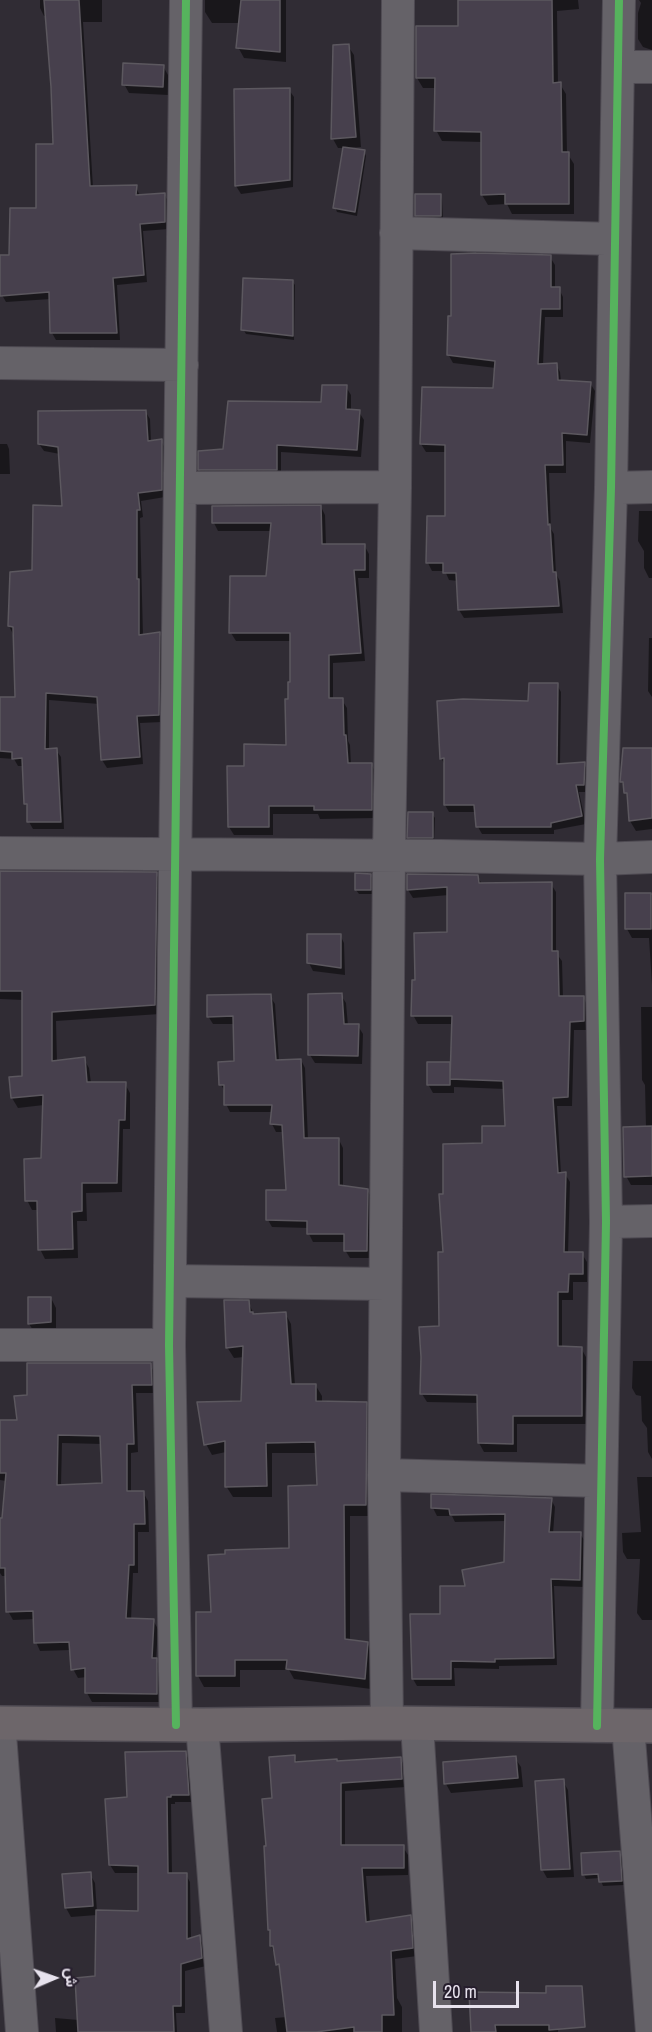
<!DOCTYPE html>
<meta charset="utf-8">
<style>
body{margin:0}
#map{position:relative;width:652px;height:2032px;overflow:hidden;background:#302c34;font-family:"Archivo Narrow",Vazirmatn,sans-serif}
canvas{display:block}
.north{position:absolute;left:24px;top:1948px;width:60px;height:60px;-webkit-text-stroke:4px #261e2d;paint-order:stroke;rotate:88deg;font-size:16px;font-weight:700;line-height:24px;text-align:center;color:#e7e2ed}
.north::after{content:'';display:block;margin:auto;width:21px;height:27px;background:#e7e2ed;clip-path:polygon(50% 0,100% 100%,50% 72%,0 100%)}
.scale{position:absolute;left:433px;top:1981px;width:86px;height:27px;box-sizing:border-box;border:3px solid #e7e2ed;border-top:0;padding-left:8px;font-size:18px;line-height:21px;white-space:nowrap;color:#e7e2ed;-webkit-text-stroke:4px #261e2d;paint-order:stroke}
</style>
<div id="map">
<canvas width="652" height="2032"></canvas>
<div class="north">ش</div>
<div class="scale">20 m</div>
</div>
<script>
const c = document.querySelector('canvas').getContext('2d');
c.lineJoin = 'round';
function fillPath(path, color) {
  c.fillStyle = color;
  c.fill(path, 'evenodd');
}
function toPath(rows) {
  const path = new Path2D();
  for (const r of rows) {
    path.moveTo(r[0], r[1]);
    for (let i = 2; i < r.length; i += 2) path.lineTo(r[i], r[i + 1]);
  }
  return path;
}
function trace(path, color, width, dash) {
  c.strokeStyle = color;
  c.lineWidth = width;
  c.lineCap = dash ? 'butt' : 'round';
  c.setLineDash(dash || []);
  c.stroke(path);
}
fillPath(toPath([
 [40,0,102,0,102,22,83,22,93,188,136,187,140,196,164,194,168,201,169,229,143,231,147,282,117,285,120,340,56,340,52,333,51,299,6,302,2,295,0,256,11,256,37,210,54,146,52,87,46,16,44,16,40,8],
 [205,0,286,0,286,62,244,58,238,47,240,23,212,23,205,12],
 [460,0,578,0,579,9,557,11,558,84,560,84,566,94,567,153,574,164,574,214,512,214,507,204,488,205,482,195,483,142,442,141,436,130,437,88,423,88,417,78,460,27],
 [639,0,652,0,652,50,643,47,638,39,638,13,641,3],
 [334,46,348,46,354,55,361,147,346,148,364,152,366,156,357,216,337,212,335,207,344,148,338,148,333,139],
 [163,66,168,75,168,95,129,93,124,84],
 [289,90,294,97,293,187,241,194,236,186],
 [440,195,442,200,443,220,419,220,416,215],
 [550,257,555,265,555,289,559,289,563,297,563,317,545,317,543,365,556,364,560,372,561,382,590,383,595,391,590,443,566,441,566,473,549,473,551,529,554,534,556,574,560,581,563,613,464,618,459,610,458,581,449,580,445,571,432,571,428,563,447,517,446,452,426,452,421,444,495,389,496,368,453,363,448,354],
 [292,281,295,285,294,340,246,334,243,329],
 [346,387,351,395,351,411,359,412,364,420,361,457,281,452,281,477,204,478,200,470,225,450,323,404],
 [145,411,150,419,151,442,161,441,165,448,165,497,141,501,143,517,140,518,143,636,159,633,164,641,162,722,140,723,143,764,107,768,102,760,99,704,49,700,49,751,56,750,61,757,64,829,33,829,29,822,28,809,26,804,24,766,18,766,14,759,0,758,0,699,17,698,13,634,9,626,64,507,60,454,44,451,39,444],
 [0,444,7,444,9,449,10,474,0,474],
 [321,507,325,515,326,545,364,545,369,554,369,578,358,578,365,661,333,663,333,700,342,700,347,708,348,741,350,745,351,765,371,764,376,773,376,818,320,819,318,814,273,814,273,835,234,835,229,827,245,767,288,746,292,641,236,641,231,633,268,578,272,531,218,531,214,523],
 [639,511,652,511,652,578,649,578,644,568,644,551,638,541],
 [649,638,652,638,652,697,648,691],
 [557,685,561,692,560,765,584,764,588,771,588,792,579,792,586,824,554,830,554,834,482,834,478,827,476,812,449,812,445,805,445,765,441,758],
 [652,749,652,829,636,831,630,821,629,799,622,782],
 [432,814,435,818,434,842,411,842,409,837],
 [0,873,156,874,162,883,160,1014,56,1021,57,1062,84,1059,89,1068,91,1083,125,1084,130,1093,130,1129,123,1129,122,1192,86,1193,87,1221,77,1221,78,1258,45,1259,40,1249,39,1210,32,1210,27,1200,43,1160,44,1105,18,1108,12,1098,11,1078,23,1077,23,1000,0,999],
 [370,875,373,879,372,894,359,894,356,890],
 [477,876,482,884,551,884,556,892,556,953,562,961,563,998,583,997,588,1006,588,1030,574,1030,572,1106,557,1106,561,1174,565,1174,570,1182,568,1254,582,1254,587,1262,587,1282,573,1282,573,1300,562,1300,562,1348,581,1348,586,1357,586,1424,517,1424,517,1452,484,1452,479,1443,479,1403,427,1402,422,1394,440,1327,445,1254,445,1195,483,1145,506,1127,505,1089,454,1087,454,1093,433,1093,428,1084,449,1063,452,1068,453,1024,418,1024,413,1015,416,981,448,934,449,895,413,898,408,890],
 [626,894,652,895,652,985,649,938,632,938,627,929],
 [340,935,344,943,345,975,313,971,309,963],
 [341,995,346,1003,348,1026,358,1026,363,1034,362,1064,315,1063,310,1055],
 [270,996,275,1004,279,1061,301,1060,305,1068,308,1140,339,1140,343,1148,343,1187,367,1190,372,1198,371,1258,350,1258,345,1250,345,1242,313,1242,309,1234,309,1228,272,1227,268,1220,288,1192,284,1132,276,1132,272,1124,273,1112,230,1112,226,1104,226,1093,221,1085,235,1063,235,1024,213,1024,208,1016],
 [641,1007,652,1007,652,1185,631,1185,626,1176,646,1128,645,1085,642,1080],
 [51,1298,56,1308,56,1332,35,1333,29,1324],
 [248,1302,255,1316,285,1313,291,1324,295,1386,316,1386,322,1396,322,1403,366,1403,372,1414,372,1516,350,1516,350,1641,367,1643,373,1654,371,1689,294,1679,289,1670,240,1670,240,1687,204,1687,198,1676,212,1614,290,1550,319,1487,317,1453,272,1453,272,1497,233,1497,226,1486,226,1452,212,1455,206,1444,242,1402,244,1357,234,1358,227,1347],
 [633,1361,652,1361,652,1459,648,1452,647,1428,642,1421,641,1396,636,1395,632,1388],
 [150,1365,155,1373,156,1393,136,1393,138,1452,131,1453,131,1493,143,1492,148,1501,149,1532,138,1532,138,1573,133,1573,131,1620,153,1620,158,1629,156,1660,161,1668,161,1702,92,1702,87,1693,87,1677,78,1678,73,1669,71,1650,40,1651,36,1642,35,1619,13,1620,8,1611,6,1576,2,1576,0,1573,0,1520,3,1520,6,1481,0,1480,0,1422,19,1422,28,1396],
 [62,1443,102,1444,104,1484,61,1486],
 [637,1477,652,1477,652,1620,642,1620,637,1613,640,1559,627,1559,623,1552,622,1533,641,1532],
 [551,1499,555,1507,553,1534,580,1534,585,1541,584,1587,554,1586,557,1665,499,1666,499,1669,454,1668,455,1686,417,1686,413,1679,441,1616,467,1588,506,1563,506,1521,455,1522,452,1516,437,1516,433,1508],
 [185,1753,190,1761,193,1802,175,1802,175,1804,171,1804,172,1875,186,1875,190,1882,191,1939,199,1937,203,1945,206,1966,185,1971,185,2013,176,2013,177,2032,56,2032,55,2018,79,2020,97,1978,97,1915,71,1917,66,1908,90,1874,95,1883,97,1912,140,1912,139,1873,115,1873,110,1865,128,1799],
 [294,1757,298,1763,337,1763,400,1758,405,1766,406,1787,345,1791,345,1847,403,1847,408,1855,408,1875,366,1876,370,1923,410,1917,415,1925,417,1956,395,1959,397,1998,402,2007,402,2032,277,2032,275,2018,287,2017,281,1971,271,1946,271,1933,269,1930,267,1848,273,1799],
 [515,1758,521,1767,523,1787,451,1793,446,1784],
 [563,1781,568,1790,574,1877,547,1878,542,1869],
 [619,1853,622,1857,624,1885,603,1886,600,1878,586,1879,584,1875],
 [558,2002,558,2032,473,2032]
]), '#0007');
const building = toPath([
 [44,0,79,0,90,186,137,185,136,195,165,193,165,222,140,224,144,275,113,278,117,333,50,333,49,292,0,296,0,255,9,255,10,208,36,208,36,144,53,144,51,87,44,0],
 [241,0,280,0,280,52,236,48,241,0],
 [458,0,552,0,553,83,561,82,562,152,569,152,569,204,505,204,505,194,481,195,481,132,434,131,435,78,416,78,416,26,458,26,458,0],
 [349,44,356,137,331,139,333,45,349,44],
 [123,63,164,65,163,87,122,85,123,63],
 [290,88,290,180,235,186,234,89,290,88],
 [343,147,365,150,355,212,333,208,343,147],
 [415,194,441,194,441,216,415,216,415,194],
 [476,253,551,255,551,287,560,287,560,309,541,309,538,364,557,363,558,380,591,382,587,435,562,433,563,465,545,465,548,525,550,524,553,572,556,572,559,606,458,610,456,573,443,573,443,563,426,563,427,516,445,516,445,445,420,444,422,387,493,388,495,361,447,355,448,316,451,316,451,254,476,253],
 [243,278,293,280,293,336,241,330,243,278],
 [322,385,347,385,346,409,360,410,357,450,277,445,277,470,198,470,198,451,223,449,228,401,321,402,322,385],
 [146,410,148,441,162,439,162,490,138,493,140,510,137,510,137,579,139,579,139,635,160,632,159,715,137,716,140,757,101,760,97,697,46,693,45,749,57,748,61,822,27,822,27,804,24,804,22,758,12,759,12,752,0,751,0,697,15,697,13,627,8,626,10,572,32,570,33,505,62,506,58,447,38,444,38,411,146,410],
 [321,505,322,544,365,544,365,570,354,570,361,653,329,655,329,698,343,698,344,735,346,735,348,763,372,763,372,810,314,810,314,806,269,806,269,827,228,827,227,766,244,766,244,744,286,745,285,699,288,699,288,682,290,682,290,633,229,633,230,576,266,576,271,523,212,523,212,506,321,505],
 [529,683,558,683,557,764,585,762,584,785,576,785,582,816,551,823,551,827,476,827,474,805,444,805,444,758,440,759,437,701,463,699,528,701,529,683],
 [623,748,652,748,652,818,629,821,627,793,624,793,623,782,620,782,623,748],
 [408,812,433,812,433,838,407,838,408,812],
 [0,871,157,872,155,1005,52,1012,52,1061,85,1057,87,1082,126,1082,125,1120,119,1120,117,1183,82,1183,82,1211,72,1212,73,1249,38,1250,37,1201,25,1201,24,1159,41,1158,43,1095,11,1098,9,1077,22,1076,22,991,0,991,0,871],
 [355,873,371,874,371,890,355,890,355,873],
 [407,874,478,875,479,883,552,882,552,951,558,951,559,996,584,996,584,1021,570,1022,568,1097,553,1098,558,1173,566,1172,564,1252,583,1252,583,1274,569,1274,568,1292,558,1292,558,1346,582,1347,582,1416,513,1416,513,1444,478,1443,477,1395,420,1394,421,1357,419,1327,439,1326,438,1252,443,1252,439,1194,443,1194,443,1144,482,1143,482,1126,505,1126,503,1081,450,1079,450,1085,427,1085,427,1062,450,1062,450,1079,452,1016,411,1016,412,980,415,980,414,933,447,932,447,887,407,890,407,874],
 [625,893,651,893,651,929,625,929,625,893],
 [307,934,341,934,341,968,307,963,307,934],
 [342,993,344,1024,359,1024,358,1056,308,1055,308,994,342,993],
 [271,994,276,1060,301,1059,304,1138,339,1138,339,1185,368,1189,367,1251,344,1251,344,1234,307,1234,307,1221,266,1220,266,1190,286,1190,282,1125,270,1124,272,1105,224,1105,224,1085,219,1085,218,1062,234,1061,233,1016,207,1017,207,995,271,994],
 [652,1126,652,1176,624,1177,623,1127,652,1126],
 [28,1297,51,1297,51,1322,28,1324,28,1297],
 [224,1300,249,1300,250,1312,253,1312,253,1314,286,1312,291,1384,316,1384,316,1401,367,1402,366,1505,344,1505,345,1639,368,1642,365,1679,286,1669,287,1660,235,1660,235,1676,196,1676,196,1612,211,1612,208,1555,225,1554,225,1550,289,1548,288,1486,317,1485,315,1442,266,1443,267,1486,225,1487,225,1441,204,1445,197,1402,241,1401,243,1346,226,1348,224,1300],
 [27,1363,151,1363,152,1385,132,1385,134,1444,127,1444,127,1491,144,1491,145,1524,134,1524,134,1565,129,1565,126,1618,154,1619,152,1658,157,1658,157,1694,85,1693,85,1668,71,1670,69,1642,34,1643,33,1611,6,1612,5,1568,0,1568,0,1518,2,1518,6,1473,0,1473,0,1420,17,1420,14,1396,27,1395,27,1363],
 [58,1435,100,1436,102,1483,57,1485,58,1435],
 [431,1494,552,1498,549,1532,581,1532,580,1580,551,1579,554,1658,495,1659,495,1662,451,1661,451,1679,412,1679,410,1614,440,1614,440,1586,465,1586,462,1570,504,1562,505,1514,450,1515,449,1509,431,1508,431,1494],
 [186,1751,189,1795,171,1795,171,1797,167,1797,168,1873,187,1873,187,1939,200,1935,202,1958,181,1964,181,2006,173,2006,174,2032,78,2032,75,1978,95,1976,96,1910,138,1911,138,1866,109,1865,105,1799,127,1797,125,1752,186,1751],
 [295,1755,295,1762,337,1759,337,1761,401,1757,402,1779,341,1783,341,1845,404,1845,404,1868,362,1868,366,1922,411,1915,413,1948,391,1951,394,2015,382,2015,382,2032,354,2032,354,2027,316,2032,287,2032,279,1964,276,1965,273,1946,270,1946,270,1930,268,1930,264,1846,266,1846,262,1799,272,1798,269,1757,295,1755],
 [516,1756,518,1778,444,1784,443,1762,516,1756],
 [564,1779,570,1869,541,1870,535,1781,564,1779],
 [620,1851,622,1881,599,1882,598,1874,582,1875,581,1853,620,1851],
 [91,1872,93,1906,65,1908,62,1874,91,1872],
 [546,1986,582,1986,585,2027,549,2030,549,2025,495,2025,496,2032,471,2032,469,1992,546,1993,546,1986]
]);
fillPath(building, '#47404d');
trace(building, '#5c585f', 1.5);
const street = toPath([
 [618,67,652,67],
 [396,233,615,239],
 [0,363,182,365],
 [180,488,395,487],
 [611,488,652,487],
 [0,853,442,856,600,859,652,857],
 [606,1222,652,1221],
 [170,1281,385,1284],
 [0,1345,169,1345],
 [384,1475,601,1481],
 [387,1723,384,1475,389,856,395,487,398,0],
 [417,1724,436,2032],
 [176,1725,169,1345,186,0],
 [202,1725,226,2032],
 [597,1726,606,1222,600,859,611,488,619,0],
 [628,1726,652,2032],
 [0,1734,22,2032]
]);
const secondary = toPath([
 [0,1723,202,1725,387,1723,652,1726]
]);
trace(street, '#4e4a52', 34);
trace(secondary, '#4e4a52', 36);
trace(street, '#656268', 32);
trace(secondary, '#6d666a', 33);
trace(toPath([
 [176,1725,169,1345,186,0],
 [597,1726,606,1222,600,859,611,488,619,0]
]), '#56b35d', 8);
</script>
